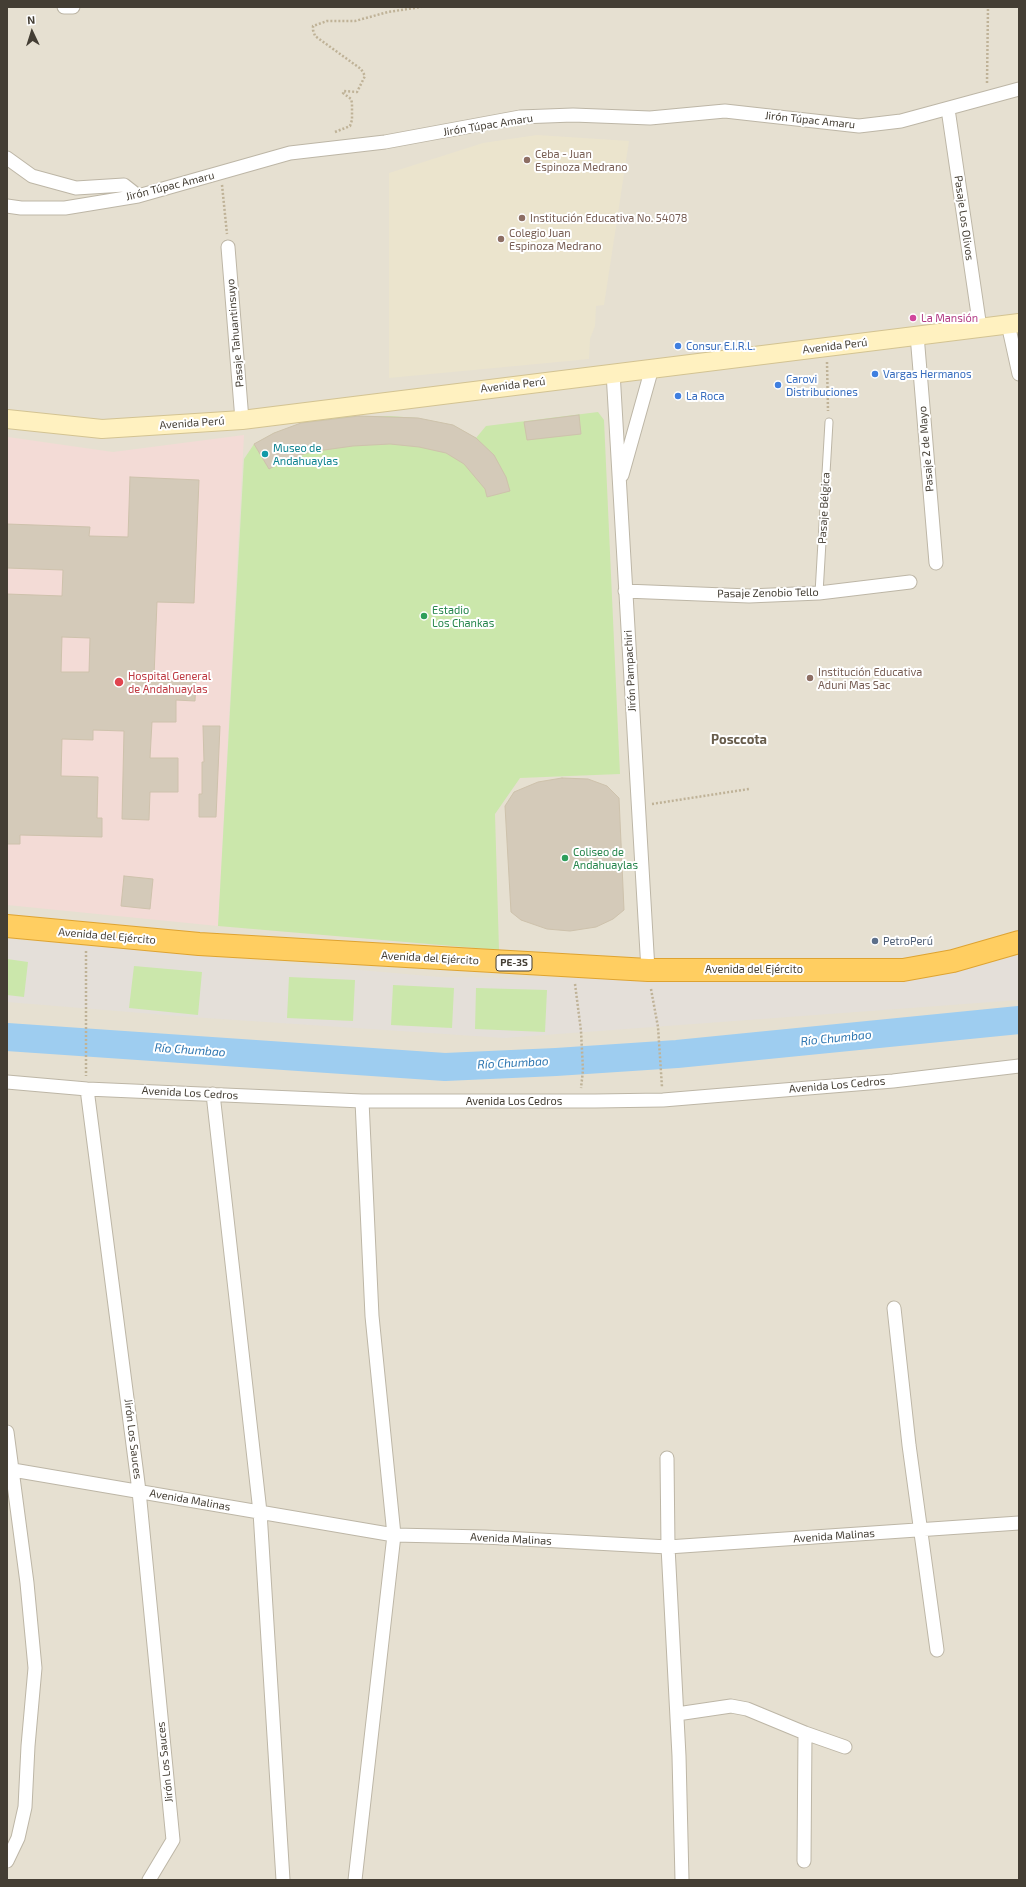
<!DOCTYPE html>
<meta charset="utf-8">
<style>
body{margin:0}
#map{position:relative;width:1026px;height:1887px;overflow:hidden;background:#f2eee3;font-family:"Exo 2",sans-serif}
canvas{display:block}
.frame{position:absolute;inset:0;border:8px solid #443e34;pointer-events:none}
.north{position:absolute;left:12px;top:12px;width:40px;height:40px;-webkit-text-stroke:3px #fff;paint-order:stroke;rotate:356deg;font-size:11px;font-weight:700;line-height:16px;text-align:center;color:#443e34}
.north::after{content:'';display:block;margin:auto;width:14px;height:18px;background:#443e34;clip-path:polygon(50% 0,100% 100%,50% 72%,0 100%)}
</style>
<div id="map">
<canvas width="1026" height="1887"></canvas>
<div class="frame"></div>
<div class="north">N</div>
</div>
<script>
const c = document.querySelector('canvas').getContext('2d');
c.lineJoin = 'round';
function fillPath(path, color) {
  c.fillStyle = color;
  c.fill(path, 'evenodd');
}
function toPath(rows) {
  const path = new Path2D();
  for (const r of rows) {
    path.moveTo(r[0], r[1]);
    for (let i = 2; i < r.length; i += 2) path.lineTo(r[i], r[i + 1]);
  }
  return path;
}
function trace(path, color, width, dash) {
  c.strokeStyle = color;
  c.lineWidth = width;
  c.lineCap = dash ? 'butt' : 'round';
  c.setLineDash(dash || []);
  c.stroke(path);
}
function write(font, color, halo, rows, align = 'center') {
  c.font = font + ' "Exo 2",sans-serif';
  c.lineWidth = 4;
  c.setLineDash([]);
  c.textBaseline = 'middle';
  c.strokeStyle = halo;
  c.fillStyle = color;
  for (const [text, x, y, turn = 0] of rows) {
    c.save();
    c.translate(x, y);
    c.rotate((+turn || 0) * Math.PI / 180);
    c.textAlign = isNaN(turn) ? turn : align;
    if (halo) c.strokeText(text, 0, 0);
    c.fillText(text, 0, 0);
    c.restore();
  }
}
fillPath(toPath([
 [7,7,1019,7,1019,1880,7,1880]
]), '#e6e0d1');
fillPath(toPath([
 [7,939,440,977,738,980,931,978,1019,955,1019,1000,504,1038,191,1017,7,1002]
]), '#e4dfd9');
fillPath(toPath([
 [537,135,629,141,604,305,596,306,595,326,590,339,589,359,389,378,389,173,483,143]
]), '#ebe4cd');
fillPath(toPath([
 [244,435,218,926,7,905,8,437,113,452]
]), '#f3dbd6');
fillPath(toPath([
 [598,412,604,420,620,774,520,778,495,814,499,950,218,926,244,459,254,444,274,433,304,422,350,416,390,416,418,418,453,425,476,438,486,426],
 [7,959,28,962,24,997,7,995],
 [134,966,202,972,198,1015,129,1008],
 [289,977,355,980,353,1021,287,1018],
 [393,985,454,988,452,1028,391,1025],
 [476,988,547,990,545,1032,475,1029]
]), '#cbe7ab');
trace(toPath([
 [7,1037,445,1067,556,1062,677,1054,1019,1020]
]), '#9ecdf0', 28);
const building = toPath([
 [579,415,581,434,527,440,524,422,579,415],
 [359,416,418,418,453,425,476,438,494,455,506,477,510,491,487,497,485,489,464,464,446,453,419,447,390,444,353,446,310,452,286,460,269,469,254,444,274,433,301,423,359,416],
 [130,477,199,480,194,603,157,602,154,676,196,679,195,701,176,700,176,722,152,722,150,758,178,758,178,792,150,792,149,820,122,819,124,731,93,730,93,740,62,739,61,776,98,777,97,818,102,818,102,837,20,835,20,844,7,844,7,594,62,596,63,570,7,568,7,524,90,527,89,536,128,537,130,477],
 [62,637,90,638,89,672,61,672,62,637],
 [203,726,220,726,216,817,199,817,199,794,202,794,202,762,204,762,203,726],
 [562,778,588,779,607,786,619,798,624,910,613,919,596,927,570,931,547,929,521,920,511,912,505,806,514,792,538,782,562,778],
 [124,876,153,879,150,909,121,906,124,876]
]);
fillPath(building, '#d4cab9');
trace(building, '#cec2ac', 1);
const lane = toPath([
 [819,593,829,422]
]);
const street = toPath([
 [64,7,73,7],
 [948,109,980,328],
 [7,158,32,176,76,188,124,185,138,196],
 [7,206,21,208,65,208,138,196,290,153,385,142,520,117,573,115,650,118,725,111,859,126,901,121,1019,89],
 [228,247,242,420],
 [1008,324,1019,374],
 [917,335,936,563],
 [613,372,648,970],
 [622,475,652,368],
 [625,591,749,596,819,593,910,582],
 [7,1082,87,1089,362,1101,595,1101,663,1100,893,1081,1019,1066],
 [87,1089,139,1491,173,1840,149,1880],
 [213,1094,260,1512,283,1880],
 [894,1308,909,1445,937,1650],
 [7,1432,27,1583,35,1668,28,1746,25,1807,18,1838,7,1861],
 [667,1458,668,1547,679,1756,682,1880],
 [7,1469,394,1535,485,1537,668,1547,1019,1523],
 [677,1714,731,1706,747,1709,805,1733,845,1747],
 [804,1861,805,1733],
 [355,1880,394,1535,372,1316,362,1101]
]);
const secondary = toPath([
 [7,419,102,429,242,420,1019,323]
]);
const highway = toPath([
 [7,926,199,944,648,970,903,970,953,961,1019,942]
]);
trace(lane, '#bdb6a6', 9);
trace(street, '#bdb6a6', 15);
trace(secondary, '#d3c392', 20);
trace(highway, '#dea331', 24);
trace(toPath([
 [987,83,988,7],
 [335,132,350,126,352,120,352,103,351,99,343,93,344,91,357,92,365,76,361,69,315,36,313,30,313,26,327,21,355,21,388,12,421,7],
 [222,185,227,234],
 [827,362,828,411],
 [652,804,749,789],
 [86,951,86,1076],
 [575,984,581,1031,583,1070,581,1088],
 [651,989,658,1027,662,1087]
]), '#bfb297', 2.5, [2, 2]);
trace(lane, '#fff', 7);
trace(street, '#fff', 13);
trace(secondary, '#fff1c0', 18);
trace(highway, '#ffce61', 22);
for (const [x, y, r, color] of [
 [527,160,4,"#8d6e63"],
 [522,218,4,"#8d6e63"],
 [501,239,4,"#8d6e63"],
 [913,318,4,"#d1479c"],
 [678,346,4,"#3f7fe0"],
 [875,374,4,"#3f7fe0"],
 [778,385,4,"#3f7fe0"],
 [678,396,4,"#3f7fe0"],
 [265,454,4,"#0f9aa8"],
 [424,616,4,"#2e9e5b"],
 [810,678,4,"#8d6e63"],
 [119,682,5,"#e0444e"],
 [565,858,4,"#2e9e5b"],
 [875,941,4,"#5c6f8a"]
]) {
  const dot = new Path2D();
  dot.arc(x, y, r, 0, 2 * Math.PI);
  c.fillStyle = color;
  c.fill(dot);
  trace(dot, '#fff', 1.5);
}
for (const [x, y, w] of [
 [514,963,36]
]) {
  const box = new Path2D();
  box.roundRect(x - w / 2, y - 8, w, 16, 3);
  c.fillStyle = '#fff';
  c.fill(box);
  trace(box, '#443e34', 1);
}
write('bold 10px', '#443e34', null, [
 ["PE-3S",514,963]
]);
write('11px', '#443e34', '#fff', [
 ["Jirón Túpac Amaru",810,120,6],
 ["Jirón Túpac Amaru",488,125,-9],
 ["Jirón Túpac Amaru",170,186,-14],
 ["Pasaje Los Olivos",964,218,82],
 ["Pasaje Tahuantinsuyo",235,333,-95],
 ["Avenida Perú",835,346,-7],
 ["Avenida Perú",513,385,-7],
 ["Avenida Perú",192,423,-4],
 ["Pasaje 2 de Mayo",926,449,-95],
 ["Pasaje Bélgica",824,508,-87],
 ["Pasaje Zenobio Tello",768,593,-1],
 ["Jirón Pampachiri",630,671,-93],
 ["Avenida del Ejército",107,936,5],
 ["Avenida del Ejército",430,958,3],
 ["Avenida del Ejército",754,969],
 ["Avenida Los Cedros",837,1085,-5],
 ["Avenida Los Cedros",190,1093,3],
 ["Avenida Los Cedros",514,1101],
 ["Jirón Los Sauces",133,1439,83],
 ["Avenida Malinas",190,1500,10],
 ["Avenida Malinas",834,1536,-4],
 ["Avenida Malinas",511,1539,3],
 ["Jirón Los Sauces",165,1762,-96]
]);
write('11px', '#785e54', '#fff', [
 ["Ceba - Juan",535,154],
 ["Espinoza Medrano",535,167],
 ["Institución Educativa No. 54078",530,218],
 ["Colegio Juan",509,233],
 ["Espinoza Medrano",509,246],
 ["Institución Educativa",818,672],
 ["Aduni Mas Sac",818,685]
], 'left');
write('11px', '#b23c85', '#fff', [
 ["La Mansión",921,318]
], 'left');
write('11px', '#366cbe', '#fff', [
 ["Consur E.I.R.L.",686,346],
 ["Vargas Hermanos",883,374],
 ["Carovi",786,379],
 ["Distribuciones",786,392],
 ["La Roca",686,396]
], 'left');
write('11px', '#0d838f', '#fff', [
 ["Museo de",273,448],
 ["Andahuaylas",273,461]
], 'left');
write('11px', '#27864d', '#fff', [
 ["Estadio",432,610],
 ["Los Chankas",432,623],
 ["Coliseo de",573,852],
 ["Andahuaylas",573,865]
], 'left');
write('11px', '#be3a42', '#fff', [
 ["Hospital General",128,676],
 ["de Andahuaylas",128,689]
], 'left');
write('11px', '#4e5e75', '#fff', [
 ["PetroPerú",883,941]
], 'left');
write('italic 12px', '#2c75b0', '#fff', [
 ["Río Chumbao",836,1038,-6],
 ["Río Chumbao",190,1050,4],
 ["Río Chumbao",513,1063,-3]
]);
write('bold 13px', '#675c4b', '#fff', [
 ["Posccota",739,740]
]);
</script>
